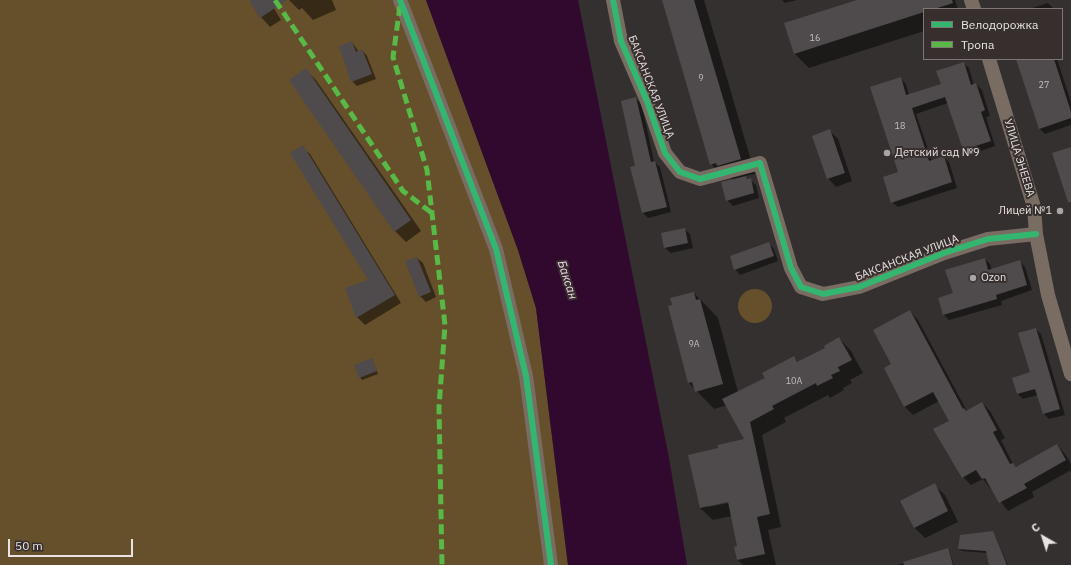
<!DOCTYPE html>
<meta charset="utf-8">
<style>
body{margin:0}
#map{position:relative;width:1071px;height:565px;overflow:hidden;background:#353030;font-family:"IBM Plex Sans",sans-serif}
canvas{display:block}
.legend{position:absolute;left:923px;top:8px;width:140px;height:52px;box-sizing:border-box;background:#372f2e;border:1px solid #7e7776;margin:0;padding:5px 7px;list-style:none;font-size:12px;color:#e9e4e3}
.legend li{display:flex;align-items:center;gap:8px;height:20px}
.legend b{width:20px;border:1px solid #7e7776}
.north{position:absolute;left:1023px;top:517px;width:40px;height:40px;-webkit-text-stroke:3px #372f2e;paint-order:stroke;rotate:321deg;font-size:11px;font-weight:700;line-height:16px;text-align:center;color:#e9e4e3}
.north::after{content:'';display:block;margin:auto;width:14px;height:18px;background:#e9e4e3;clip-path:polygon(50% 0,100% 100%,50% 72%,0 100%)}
.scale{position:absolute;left:8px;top:539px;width:125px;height:18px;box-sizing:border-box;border:2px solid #e9e4e3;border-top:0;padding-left:5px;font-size:12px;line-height:14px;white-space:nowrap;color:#e9e4e3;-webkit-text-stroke:3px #372f2e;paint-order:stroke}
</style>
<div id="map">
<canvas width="1071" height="565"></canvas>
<ul class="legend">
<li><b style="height:5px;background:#33b770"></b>Велодорожка</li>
<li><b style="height:5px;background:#58b947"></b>Тропа</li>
</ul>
<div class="north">С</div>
<div class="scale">50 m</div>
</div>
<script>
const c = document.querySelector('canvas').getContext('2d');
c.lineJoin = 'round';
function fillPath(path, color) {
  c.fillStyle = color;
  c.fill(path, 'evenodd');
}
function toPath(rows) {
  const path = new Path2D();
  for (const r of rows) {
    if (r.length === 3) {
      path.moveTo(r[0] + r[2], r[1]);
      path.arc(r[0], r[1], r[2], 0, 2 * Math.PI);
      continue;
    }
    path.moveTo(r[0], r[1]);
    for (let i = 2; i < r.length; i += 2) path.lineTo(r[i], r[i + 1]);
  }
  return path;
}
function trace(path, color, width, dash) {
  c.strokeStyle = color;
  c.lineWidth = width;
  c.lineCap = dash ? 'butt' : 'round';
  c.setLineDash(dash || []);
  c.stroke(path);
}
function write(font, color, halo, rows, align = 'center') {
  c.font = font + ' "IBM Plex Sans",sans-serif';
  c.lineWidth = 4;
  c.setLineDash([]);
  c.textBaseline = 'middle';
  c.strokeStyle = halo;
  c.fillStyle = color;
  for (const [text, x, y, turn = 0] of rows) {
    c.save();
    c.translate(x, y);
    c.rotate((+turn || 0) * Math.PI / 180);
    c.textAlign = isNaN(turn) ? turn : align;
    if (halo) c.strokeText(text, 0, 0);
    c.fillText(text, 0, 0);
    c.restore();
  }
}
fillPath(toPath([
 [0,0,426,0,518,250,536,308,568,565,0,565],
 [755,306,17]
]), '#65502b');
fillPath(toPath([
 [426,0,578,0,669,458,687,565,568,565,536,308,518,250]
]), '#31082e');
fillPath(toPath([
 [250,0,269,0,281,20,270,27,261,17],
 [289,0,332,0,336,10,313,20,302,8,299,10],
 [663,0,704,0,755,174,745,176,756,185,759,198,733,206,727,200,733,180,730,177,725,178,711,164],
 [782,0,797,0,785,3],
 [861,0,955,0,958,9,924,9,924,31,809,68,794,53],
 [1048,3,1054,9,1029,9],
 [352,42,359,52,362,50,367,56,376,79,357,86,352,81],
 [1017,59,1057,59,1071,102,1071,125,1045,134,1039,128],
 [963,63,969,68,974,85,976,84,982,90,990,116,986,117,995,146,969,155,963,149,948,103,916,114,932,161,943,157,949,162,957,188,898,207,892,202,899,173,900,78,906,84,909,95,942,85],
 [306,70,316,80,421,231,406,242,395,231,290,80],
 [636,99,642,105,654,162,660,167,671,212,648,218,642,212,636,166],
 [830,131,838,139,852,181,836,187,828,178],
 [302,147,310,154,401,303,365,325,357,317,347,289,369,280],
 [684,229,690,234,693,248,671,253,665,248,662,234],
 [769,244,774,249,778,261,740,275,735,269],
 [417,258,423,263,436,297,426,302,420,296],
 [985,259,990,264,992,270,1019,261,1025,267,1032,290,1001,301,1002,305,949,320,944,315,939,298,954,294],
 [694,293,718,318,738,392,766,379,793,357,799,363,826,348,839,338,851,351,863,373,850,380,852,383,843,388,844,390,830,398,828,395,784,418,786,422,762,435,781,527,768,530,776,565,743,565,738,560,735,548,739,547,732,516,713,520,700,508,720,449,745,440,727,405,714,409,689,383,669,307],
 [733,500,733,502,708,507,708,505],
 [910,311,918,320,967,411,982,403,990,411,1005,438,1001,440,1013,464,1017,467,1057,445,1065,454,1071,464,1071,470,1032,492,1034,497,1008,511,983,479,971,485,963,477,955,461,948,455,935,429,950,421,939,401,913,415,905,407,885,368,893,364],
 [1036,329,1041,334,1065,415,1049,419,1044,414,1038,395,1023,399,1018,394,1013,378,1031,373],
 [372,359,378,374,362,380,360,377],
 [934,485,945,495,958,522,925,538,915,528],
 [993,532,1008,565,990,565,987,553,962,551,959,549],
 [948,549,954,565,897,565]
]), '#0007');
fillPath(toPath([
 [249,0,287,0,260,18],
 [662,0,694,0,741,159,717,166,716,163,710,165],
 [857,0,952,0,953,3,934,9,924,9,924,12,794,54,784,23],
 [352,41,356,52,362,49,372,74,351,82,339,46],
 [1016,59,1054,59,1071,112,1071,118,1039,129],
 [964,62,971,85,976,83,985,110,981,112,991,141,963,150,945,97,912,108,929,161,944,156,952,182,891,203,883,177,898,172,870,87,901,77,906,95,941,84,936,71],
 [306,68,411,220,394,232,289,80],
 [636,97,651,162,655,161,667,207,642,213,630,167,635,166,621,101],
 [830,129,845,173,827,179,812,136],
 [303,145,395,295,356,318,345,288,368,280,290,153],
 [1071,147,1071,202,1068,202,1052,153],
 [746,176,747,179,751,178,754,193,726,201,721,182],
 [685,228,688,243,664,248,661,233],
 [769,242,774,256,734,270,730,256],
 [417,257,431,292,419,297,405,261],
 [985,258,988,270,1020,260,1027,285,996,295,997,299,943,315,938,298,953,293,945,270],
 [694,292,696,300,700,299,723,384,695,392,692,382,688,383,668,306,672,305,670,298],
 [910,310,963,409,964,408,966,411,982,402,997,430,993,432,1010,464,1013,463,1016,467,1057,444,1066,460,1024,484,1027,488,999,503,985,478,982,479,976,470,962,478,933,429,949,421,933,392,904,407,884,368,891,364,873,330],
 [1036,328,1060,409,1043,414,1035,389,1017,394,1012,378,1030,372,1018,333],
 [839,337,852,360,838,367,840,371,831,375,833,378,817,386,816,383,772,406,774,409,750,422,770,514,757,517,765,554,737,560,734,547,737,546,728,502,700,508,688,455,718,448,718,445,744,439,722,399,765,378,762,373,794,356,797,362,825,348,824,346],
 [372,358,377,371,359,378,354,365],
 [935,483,948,511,914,528,900,501],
 [993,531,1007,565,989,565,986,551,958,549,960,535],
 [948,548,953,565,904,565,903,562]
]), '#4f4b4c');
trace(toPath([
 [400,0,496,249,526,376,551,565],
 [613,0,621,41,647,101,665,153,680,172,700,179,760,163,791,268,801,287,823,294,859,287,944,253,988,239,1036,234],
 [971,0,974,9],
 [989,59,1034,207,1036,234,1048,295,1071,374]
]), '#796c63', 14);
trace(toPath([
 [275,0,403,191,432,213],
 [400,6,393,57,427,170,445,325,439,407,442,565]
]), '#58b947', 5, [10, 5]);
trace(toPath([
 [400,0,496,249,526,376,551,565],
 [613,0,621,41,647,101,665,153,680,172,700,179,760,163,791,268,801,287,823,294,859,287,944,253,988,239,1036,234]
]), '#33b770', 6);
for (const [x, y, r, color] of [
 [887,153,4,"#aaa5a4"],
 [1060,211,4,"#aaa5a4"],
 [973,278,4,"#aaa5a4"]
]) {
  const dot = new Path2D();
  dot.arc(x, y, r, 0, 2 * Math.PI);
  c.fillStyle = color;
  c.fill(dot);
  trace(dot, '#372f2e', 1.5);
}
write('9px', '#c2bebd', null, [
 ["16",815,38],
 ["9",701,78],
 ["27",1044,85],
 ["18",900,126],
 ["9А",694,344],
 ["10А",794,381]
]);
write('11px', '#e9e4e3', '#372f2e', [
 ["БАКСАНСКАЯ УЛИЦА",651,87,69],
 ["УЛИЦА ЭНЕЕВА",1019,158,73],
 ["БАКСАНСКАЯ УЛИЦА",907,258,-21]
]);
write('11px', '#e9e4e3', '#372f2e', [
 ["Детский сад №9",895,153],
 ["Лицей №1",1052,211,"right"],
 ["Ozon",981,278]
], 'left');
write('italic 12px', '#f8d9f3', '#372f2e', [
 ["Баксан",567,280,72]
]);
</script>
